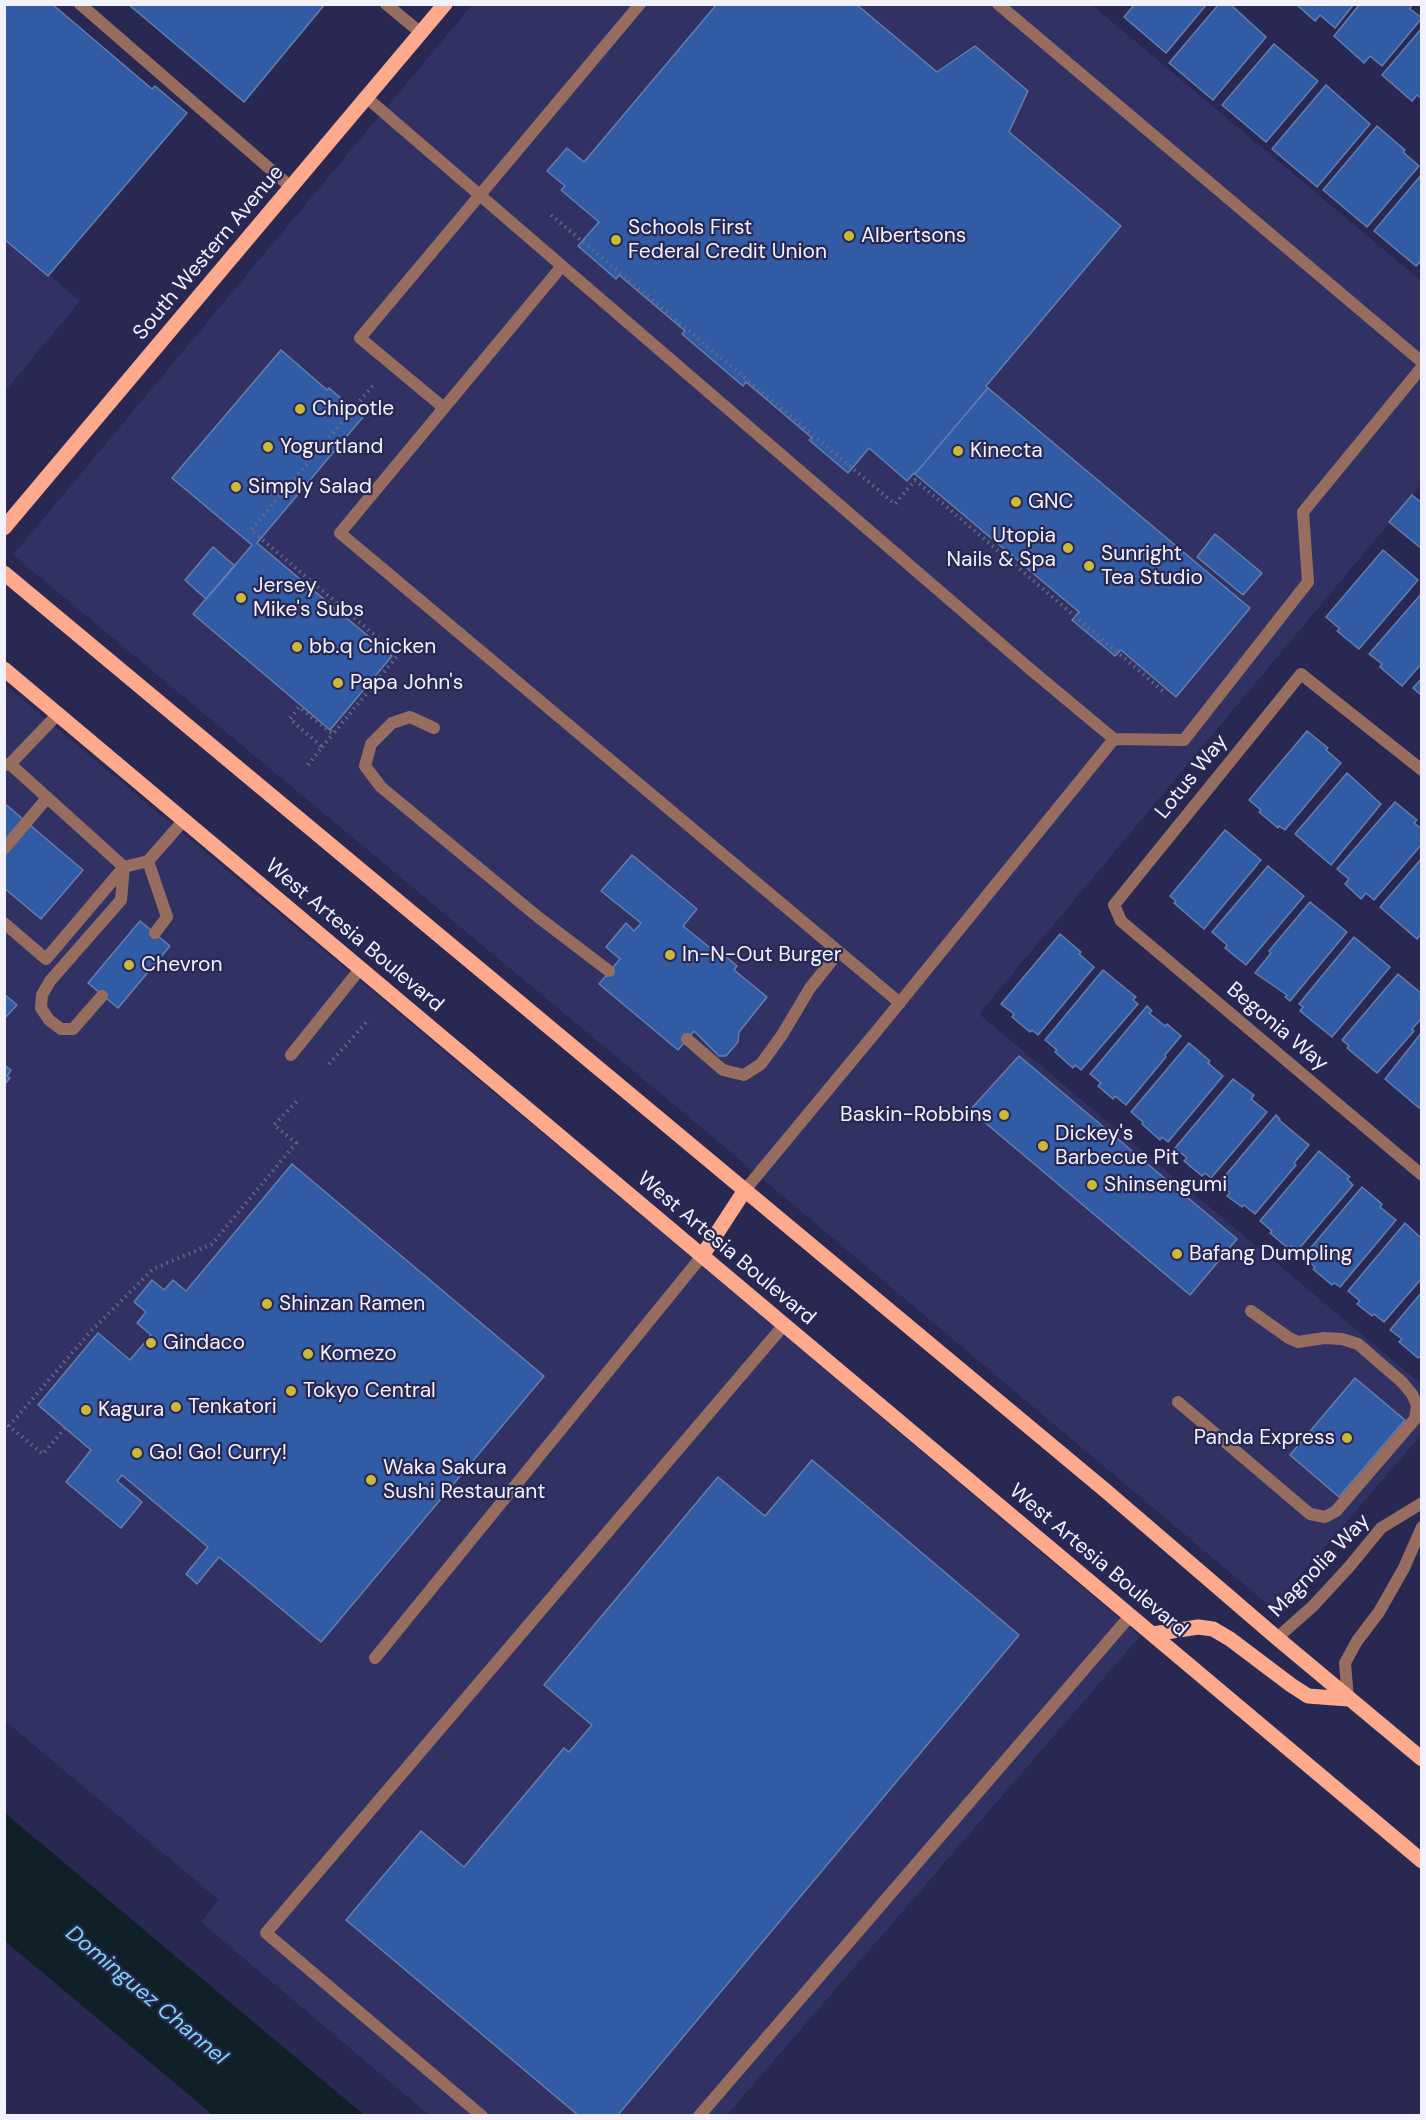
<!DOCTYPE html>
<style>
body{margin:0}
#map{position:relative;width:1426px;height:2120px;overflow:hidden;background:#282853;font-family:"DM Sans",sans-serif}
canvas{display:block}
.frame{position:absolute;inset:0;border:6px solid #f1f2fd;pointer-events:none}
</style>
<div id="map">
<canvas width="1426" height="2120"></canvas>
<div class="frame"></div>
</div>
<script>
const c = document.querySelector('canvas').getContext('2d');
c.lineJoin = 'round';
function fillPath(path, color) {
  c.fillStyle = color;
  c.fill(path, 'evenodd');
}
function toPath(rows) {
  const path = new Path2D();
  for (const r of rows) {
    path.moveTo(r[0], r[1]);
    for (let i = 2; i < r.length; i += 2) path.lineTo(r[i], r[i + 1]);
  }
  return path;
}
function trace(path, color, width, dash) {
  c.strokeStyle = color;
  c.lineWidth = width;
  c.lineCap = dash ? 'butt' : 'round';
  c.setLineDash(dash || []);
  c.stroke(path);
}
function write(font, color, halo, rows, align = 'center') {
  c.font = font + ' "DM Sans",sans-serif';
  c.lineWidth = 4.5;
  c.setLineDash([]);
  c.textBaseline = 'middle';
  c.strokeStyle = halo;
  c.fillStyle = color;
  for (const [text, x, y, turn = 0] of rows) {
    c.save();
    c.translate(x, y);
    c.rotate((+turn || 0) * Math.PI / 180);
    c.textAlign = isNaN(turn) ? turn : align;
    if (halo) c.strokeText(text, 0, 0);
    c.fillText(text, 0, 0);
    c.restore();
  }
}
fillPath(toPath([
 [472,5,1092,5,1421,281,1421,485,979,1014,1421,1384,1421,1435,1272,1608,708,1133,13,555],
 [5,238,80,301,5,391],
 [4,684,732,1291,1140,1636,727,2115,429,2115,201,1922,219,1900,5,1721]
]), '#313263');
fillPath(toPath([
 [4,1813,5,1813,364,2115,213,2115,5,1941]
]), '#0f2026');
const building = toPath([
 [4,4,52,4,152,89,155,86,187,113,48,276,4,239,4,4],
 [128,4,325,4,244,102,128,4],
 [717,4,856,4,937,72,975,46,1028,91,1009,132,1121,226,986,386,988,388,915,474,914,473,907,481,869,448,848,473,809,440,812,438,746,382,743,386,682,334,685,331,619,275,616,279,578,246,599,222,561,190,565,186,547,171,567,148,584,162,717,4],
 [1135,4,1207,4,1166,53,1124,17,1135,4],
 [1219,4,1230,4,1266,37,1213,100,1169,63,1219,4],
 [1296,4,1354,4,1335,28,1320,15,1315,21,1296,4],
 [1360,4,1412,4,1410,9,1422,18,1382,66,1370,56,1364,63,1334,36,1360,4],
 [1422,28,1422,99,1417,95,1412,101,1382,75,1422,28],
 [1274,44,1318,81,1266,142,1222,105,1274,44],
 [1326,85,1370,124,1317,187,1272,149,1326,85],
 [1377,126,1405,150,1403,152,1419,166,1367,227,1323,190,1377,126],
 [1422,174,1422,260,1416,266,1374,231,1422,174],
 [281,350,327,390,329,388,363,417,257,543,392,656,330,730,193,614,252,545,172,478,281,350],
 [988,388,1250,608,1176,697,1121,650,1115,656,1072,620,1079,612,915,474,988,388],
 [1412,495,1422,503,1422,549,1389,522,1412,495],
 [1215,534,1262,573,1243,595,1197,557,1215,534],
 [213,547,235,566,206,599,185,580,213,547],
 [1383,550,1418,580,1359,649,1337,631,1340,629,1326,617,1383,550],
 [1422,593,1422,663,1402,686,1380,667,1382,664,1369,654,1422,593],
 [1422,678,1422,696,1413,688,1422,678],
 [1307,731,1328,748,1326,750,1341,763,1285,830,1279,826,1278,828,1259,812,1261,810,1249,800,1307,731],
 [1347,773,1381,804,1331,865,1295,834,1347,773],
 [1395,802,1417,820,1414,823,1422,829,1422,844,1374,900,1366,893,1361,899,1345,884,1349,879,1337,869,1395,802],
 [4,803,83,870,41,919,4,888,4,803],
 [1225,830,1261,860,1204,929,1174,903,1176,901,1170,896,1225,830],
 [632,855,697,909,683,926,714,951,717,949,737,966,734,970,767,997,739,1032,738,1042,726,1056,719,1056,694,1031,678,1050,599,984,620,959,606,947,626,923,634,931,641,923,601,891,632,855],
 [1422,858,1422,933,1417,939,1380,907,1422,858],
 [1268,866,1304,896,1246,965,1225,948,1227,945,1212,932,1268,866],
 [1310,902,1347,932,1290,1001,1285,997,1287,995,1255,973,1271,953,1269,951,1310,902],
 [140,921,170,946,118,1008,88,983,140,921],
 [1060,934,1081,952,1079,954,1094,967,1038,1035,1032,1030,1030,1032,1012,1017,1014,1014,1001,1004,1060,934],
 [1354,937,1390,967,1332,1037,1300,1011,1303,1007,1299,1004,1354,937],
 [1103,970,1136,997,1133,1000,1138,1004,1081,1070,1075,1065,1073,1068,1055,1052,1057,1050,1045,1040,1103,970],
 [1398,974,1422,994,1422,1018,1412,1029,1414,1031,1377,1073,1347,1048,1349,1046,1342,1040,1398,974],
 [4,994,17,1005,4,1019,4,994],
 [1147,1006,1152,1011,1149,1013,1165,1026,1167,1024,1181,1036,1165,1055,1166,1057,1126,1105,1115,1096,1113,1099,1098,1086,1101,1083,1090,1074,1147,1006],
 [1422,1032,1422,1105,1419,1108,1385,1079,1422,1032],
 [1189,1043,1210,1061,1208,1063,1223,1076,1168,1142,1162,1137,1160,1140,1142,1124,1143,1122,1131,1112,1189,1043],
 [1019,1056,1237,1239,1190,1295,970,1110,1019,1056],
 [4,1065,11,1070,7,1076,10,1078,4,1085,4,1065],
 [1233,1079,1254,1095,1251,1099,1267,1112,1211,1178,1205,1173,1202,1176,1184,1161,1187,1158,1175,1148,1233,1079],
 [1276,1115,1280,1119,1279,1120,1309,1145,1294,1163,1296,1165,1255,1214,1244,1205,1242,1207,1227,1196,1230,1193,1219,1183,1276,1115],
 [1319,1151,1350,1177,1347,1179,1353,1185,1297,1251,1291,1246,1289,1249,1270,1233,1272,1231,1260,1221,1319,1151],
 [292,1164,544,1376,321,1642,219,1557,197,1584,186,1574,208,1547,122,1475,117,1481,142,1502,121,1528,66,1482,91,1450,38,1405,98,1333,130,1360,151,1335,137,1323,146,1312,134,1302,152,1280,164,1290,173,1280,186,1291,292,1164],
 [1362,1187,1382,1204,1380,1207,1396,1220,1340,1287,1334,1283,1332,1285,1313,1269,1315,1267,1303,1257,1362,1187],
 [1405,1223,1422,1239,1422,1278,1384,1322,1374,1314,1372,1316,1357,1304,1360,1301,1348,1291,1405,1223],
 [1422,1292,1422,1355,1418,1358,1399,1342,1402,1339,1390,1330,1422,1292],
 [1355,1378,1405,1420,1339,1497,1290,1455,1355,1378],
 [812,1460,1019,1635,617,2116,579,2116,346,1920,421,1831,464,1867,564,1748,569,1752,592,1725,544,1685,718,1477,765,1516,812,1460]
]);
fillPath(building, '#315ba5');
trace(building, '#657fac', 1.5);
trace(toPath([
 [551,215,895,504,915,480,1164,692],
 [322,747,333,734],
 [308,765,322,747,290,719,299,707,333,734,398,655,251,530,375,383],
 [329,1064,369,1019],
 [65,1428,43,1454,9,1426,92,1330,153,1269,212,1244,296,1143,274,1125,298,1100]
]), '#686889', 4, [1.5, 4.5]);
trace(toPath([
 [80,4,292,188],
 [386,4,421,33],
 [998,4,1422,362],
 [367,98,1030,669,1114,739,1184,740,1308,582,1303,512,1422,367],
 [562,266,340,533,900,1003],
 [444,408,360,338,640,4],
 [434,728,410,717,392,723,371,744,365,766,381,787,538,917,609,971],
 [10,764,124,867,121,900,50,981,42,995,41,1008,49,1020,61,1029,73,1029,102,996],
 [4,765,10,764,58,714],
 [4,849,47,798],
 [148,861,167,917,155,933],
 [4,923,46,959,124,867,148,861,184,820],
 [687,1039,723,1070,744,1075,761,1064,782,1035,810,988,838,953],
 [291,1055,360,969],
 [745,1190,880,1027,1114,739],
 [1178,1402,1310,1514,1325,1517,1336,1511,1415,1419,1417,1405,1412,1394,1402,1382,1358,1344,1342,1339,1324,1338,1298,1342,1289,1338,1251,1311],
 [375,1658,702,1256],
 [482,2116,266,1933,784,1325],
 [699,2116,1130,1616]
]), '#966d5e', 12);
trace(toPath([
 [1422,770,1301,674,1114,905,1121,921,1422,1175],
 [1277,1638,1313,1606,1349,1567,1381,1528,1422,1503],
 [1348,1699,1345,1663,1357,1641,1379,1612,1404,1568,1422,1527]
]), '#966d5e', 12);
trace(toPath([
 [4,528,445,4],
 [4,573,1106,1491,1277,1638,1422,1759],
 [4,669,1422,1861],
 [702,1256,745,1190],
 [1153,1634,1198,1627,1213,1629,1230,1639,1291,1685,1308,1696,1348,1699]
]), '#ffaa8c', 15);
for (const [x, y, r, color] of [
 [849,236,6,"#ccb939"],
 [616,240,6,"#ccb939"],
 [300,409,6,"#ccb939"],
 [268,447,6,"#ccb939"],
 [958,451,6,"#ccb939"],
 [236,487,6,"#ccb939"],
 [1016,502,6,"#ccb939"],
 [1068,548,6,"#ccb939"],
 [1089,566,6,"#ccb939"],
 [241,598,6,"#ccb939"],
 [297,647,6,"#ccb939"],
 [338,683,6,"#ccb939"],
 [670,955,6,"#ccb939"],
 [129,965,6,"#ccb939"],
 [1004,1115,6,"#ccb939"],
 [1043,1146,6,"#ccb939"],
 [1092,1185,6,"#ccb939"],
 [1177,1254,6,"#ccb939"],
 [267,1304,6,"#ccb939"],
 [151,1343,6,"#ccb939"],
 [308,1354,6,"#ccb939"],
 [291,1391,6,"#ccb939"],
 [176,1407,6,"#ccb939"],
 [86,1410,6,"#ccb939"],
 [1347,1438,6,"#ccb939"],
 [137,1453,6,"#ccb939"],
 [371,1480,6,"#ccb939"]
]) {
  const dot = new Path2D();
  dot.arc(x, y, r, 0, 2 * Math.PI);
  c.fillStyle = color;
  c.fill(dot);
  trace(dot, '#282853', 2);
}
write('21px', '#f1f2fd', '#282853', [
 ["Schools First",628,228],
 ["Federal Credit Union",628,252],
 ["Albertsons",861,236],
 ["Chipotle",312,409],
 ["Yogurtland",280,447],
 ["Kinecta",970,451],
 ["Simply Salad",248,487],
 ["GNC",1028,502],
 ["Utopia",1056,536,"right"],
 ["Nails & Spa",1056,560,"right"],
 ["Sunright",1101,554],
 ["Tea Studio",1101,578],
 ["Jersey",253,586],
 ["Mike's Subs",253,610],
 ["bb.q Chicken",309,647],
 ["Papa John's",350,683],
 ["In-N-Out Burger",682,955],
 ["Chevron",141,965],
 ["Baskin-Robbins",992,1115,"right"],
 ["Dickey's",1055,1134],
 ["Barbecue Pit",1055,1158],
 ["Shinsengumi",1104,1185],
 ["Bafang Dumpling",1189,1254],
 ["Shinzan Ramen",279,1304],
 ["Gindaco",163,1343],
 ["Komezo",320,1354],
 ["Tokyo Central",303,1391],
 ["Tenkatori",188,1407],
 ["Kagura",98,1410],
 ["Panda Express",1335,1438,"right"],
 ["Go! Go! Curry!",149,1453],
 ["Waka Sakura",383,1468],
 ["Sushi Restaurant",383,1492]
], 'left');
write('21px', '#f1f2fd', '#282853', [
 ["South Western Avenue",209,253,-50],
 ["Lotus Way",1192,777,-51],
 ["West Artesia Boulevard",354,936,40],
 ["Begonia Way",1277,1027,40],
 ["West Artesia Boulevard",726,1249,40],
 ["West Artesia Boulevard",1098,1561,40],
 ["Magnolia Way",1320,1566,-46]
]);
write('italic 22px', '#7dd6f2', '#282853', [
 ["Dominguez Channel",146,1996,40]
]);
</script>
